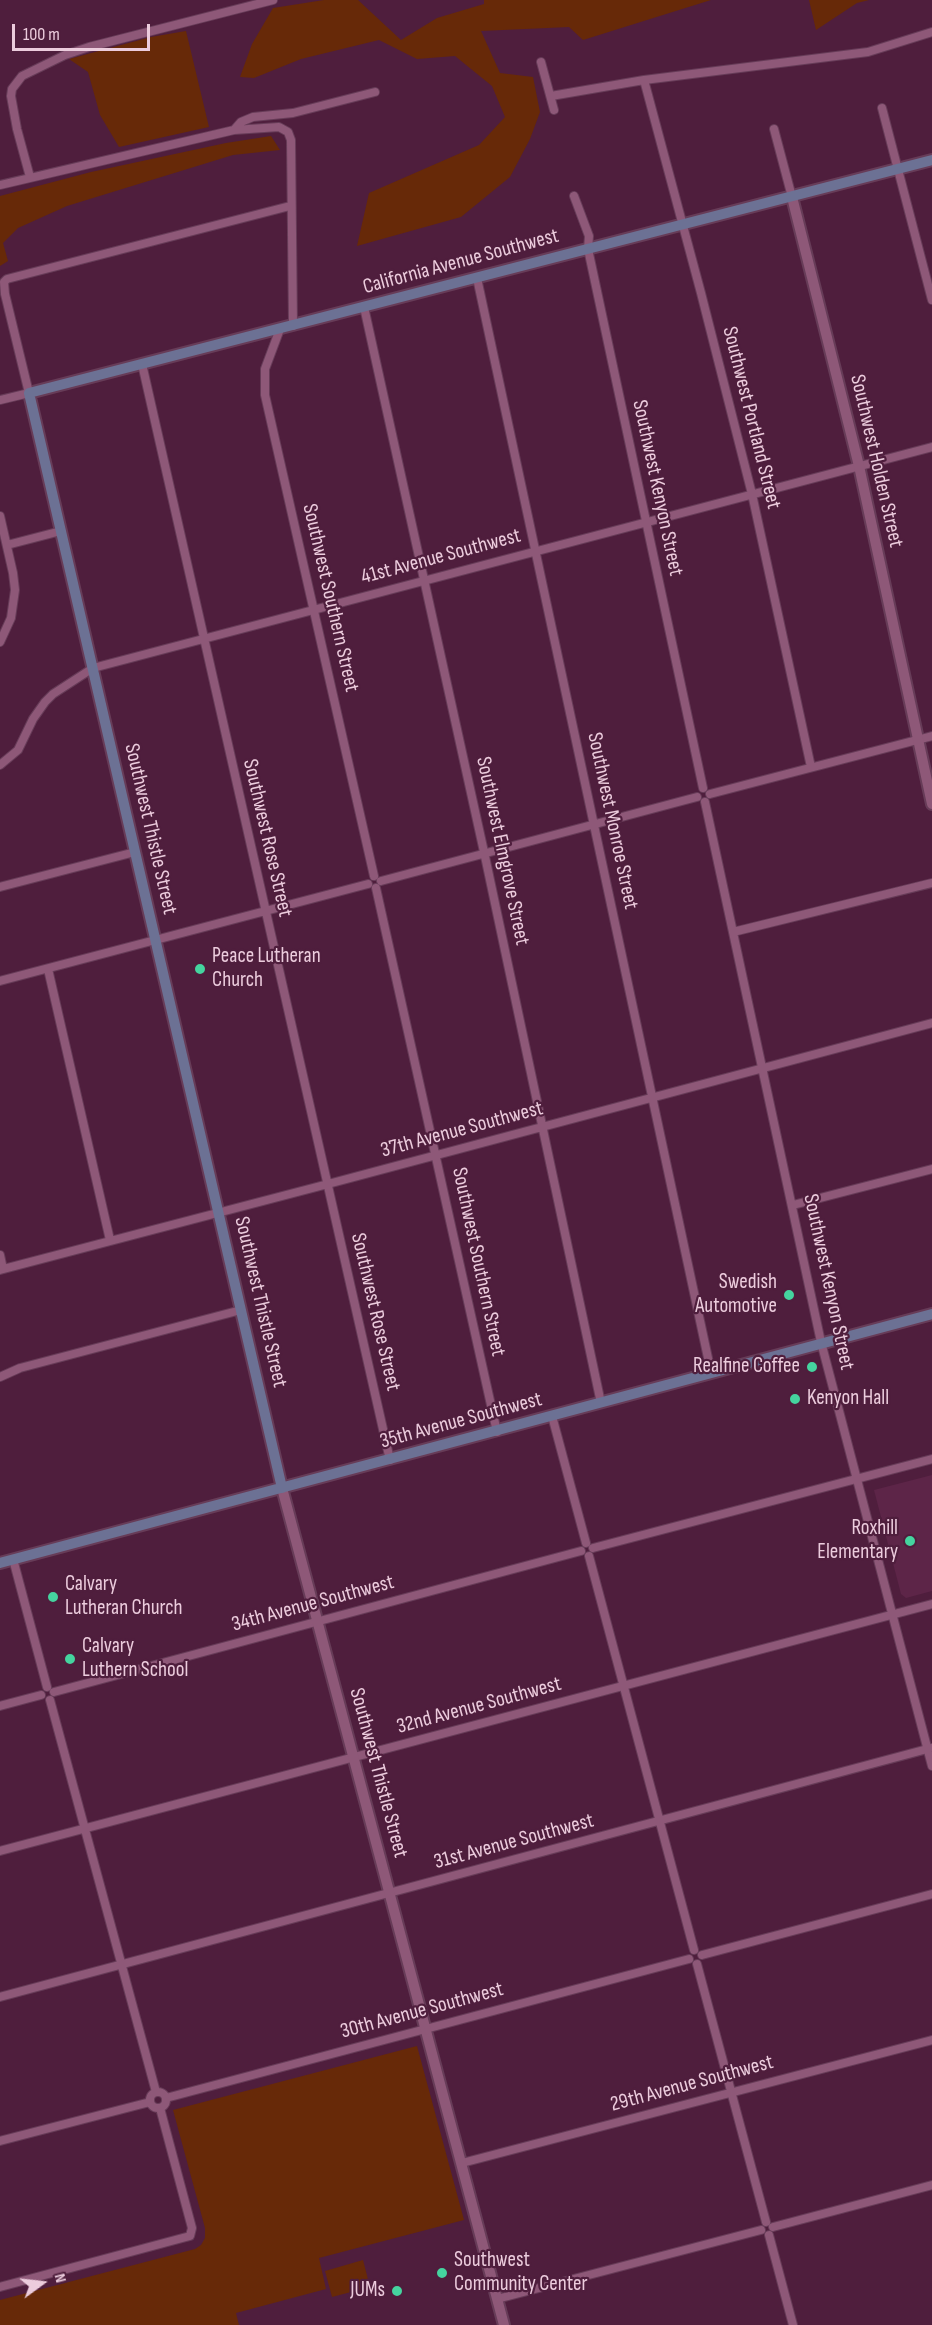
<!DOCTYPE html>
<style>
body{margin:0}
#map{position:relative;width:932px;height:2325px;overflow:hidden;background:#4f1e3d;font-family:"Sofia Sans Condensed",sans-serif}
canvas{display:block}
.north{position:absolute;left:12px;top:2253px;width:60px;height:60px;-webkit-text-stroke:4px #4f1e3d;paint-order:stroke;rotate:75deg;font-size:16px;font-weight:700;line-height:24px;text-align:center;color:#ecccdd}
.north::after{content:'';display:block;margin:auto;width:21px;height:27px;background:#ecccdd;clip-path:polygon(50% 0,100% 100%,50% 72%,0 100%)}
.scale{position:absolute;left:12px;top:24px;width:138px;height:27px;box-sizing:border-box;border:3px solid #ecccdd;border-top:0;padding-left:8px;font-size:18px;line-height:21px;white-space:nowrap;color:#ecccdd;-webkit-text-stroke:4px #4f1e3d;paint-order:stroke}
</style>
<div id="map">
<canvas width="932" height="2325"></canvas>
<div class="north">N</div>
<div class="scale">100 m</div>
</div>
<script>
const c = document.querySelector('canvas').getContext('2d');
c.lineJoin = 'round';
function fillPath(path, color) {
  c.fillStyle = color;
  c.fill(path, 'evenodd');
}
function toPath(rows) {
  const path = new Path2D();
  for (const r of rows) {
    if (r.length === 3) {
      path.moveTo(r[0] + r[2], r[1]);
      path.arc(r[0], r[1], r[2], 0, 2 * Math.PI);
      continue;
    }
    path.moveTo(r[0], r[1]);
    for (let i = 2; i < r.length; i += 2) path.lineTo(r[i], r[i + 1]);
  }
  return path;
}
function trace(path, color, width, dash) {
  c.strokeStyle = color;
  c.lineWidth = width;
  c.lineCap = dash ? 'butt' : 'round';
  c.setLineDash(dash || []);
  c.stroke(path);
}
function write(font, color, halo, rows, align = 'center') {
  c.font = font + ' "Sofia Sans Condensed",sans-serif';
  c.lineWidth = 4.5;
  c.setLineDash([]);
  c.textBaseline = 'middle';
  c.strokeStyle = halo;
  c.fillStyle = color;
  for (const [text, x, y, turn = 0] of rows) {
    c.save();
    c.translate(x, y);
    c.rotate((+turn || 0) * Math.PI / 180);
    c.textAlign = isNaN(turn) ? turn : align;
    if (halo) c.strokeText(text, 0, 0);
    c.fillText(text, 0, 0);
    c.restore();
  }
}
fillPath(toPath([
 [932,1475,932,1591,906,1598,901,1594,874,1490]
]), '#5d2548');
fillPath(toPath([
 [324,0,358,0,401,40,437,18,484,4,484,0,711,0,583,40,569,27,481,31,500,73,533,77,540,112,530,139,510,177,461,217,357,246,369,193,479,145,505,117,492,86,455,56,417,59,379,40,301,59,254,78,240,77,252,44,273,8],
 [809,0,869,0,857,3,816,30],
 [186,31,209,127,119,147,100,115,88,72,69,59,151,37],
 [271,136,280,150,233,155,67,206,18,228,3,243,8,261,0,266,0,196,91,172,226,143],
 [417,2046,464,2220,319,2258,326,2289,236,2313,239,2325,0,2325,0,2300,195,2249,201,2245,205,2238,205,2228,173,2110],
 [363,2260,370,2287,332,2297,325,2271]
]), '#672908');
const minor = toPath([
 [541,62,554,110],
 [644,80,701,293,752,494,811,767],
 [551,96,644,80,868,52,932,32],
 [882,108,932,300],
 [774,129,792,197],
 [234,130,279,127,288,132,291,140,293,326],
 [30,177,17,129,11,96,12,89,22,76,65,55,89,47,273,0],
 [0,185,234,130,241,122,253,117,293,113,375,92],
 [574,196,589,236,588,249,703,788],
 [477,278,711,1372],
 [364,307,486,861,601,1403],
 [280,329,265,369,265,395,374,876],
 [142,364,390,1460],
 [0,400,29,393,5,294,4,282,7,279,290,206],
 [0,516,13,573,15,590,11,618,0,642],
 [7,545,61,531],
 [0,765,18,750,33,719,45,702,53,694,93,668,932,447],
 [710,794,932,736],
 [705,802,821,1342,932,1766],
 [381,881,697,797],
 [0,887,135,852],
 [376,888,497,1432],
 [733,932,932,883],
 [48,969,110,1240],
 [0,981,368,884],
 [793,1205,932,1169],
 [0,1255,3,1269],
 [0,1270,328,1184,932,1023],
 [0,1377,20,1368,241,1310],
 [552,1416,586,1543],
 [593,1548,932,1459],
 [589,1556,694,1950],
 [13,1559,47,1687],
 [54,1692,581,1551],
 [50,1700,156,2092],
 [0,1706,41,1695],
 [0,1851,932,1604],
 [702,1955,932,1894],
 [697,1964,766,2222],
 [0,1997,931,1748],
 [158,2100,8],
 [166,2098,689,1959],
 [0,2141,150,2102],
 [462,2163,932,2040],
 [773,2227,932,2185],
 [769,2235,793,2325],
 [0,2287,190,2236,192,2228,160,2108],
 [497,2299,761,2230]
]);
const tertiary = toPath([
 [792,197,859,466,932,804],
 [282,1488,504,2325]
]);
const secondary = toPath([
 [282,1488,29,393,932,160],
 [0,1563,932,1314]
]);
trace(minor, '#673c58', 10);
trace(tertiary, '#673c58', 14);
trace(secondary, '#673c58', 14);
trace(minor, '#8e5878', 8);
trace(tertiary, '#8e5878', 10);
trace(secondary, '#6c7194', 10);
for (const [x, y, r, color] of [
 [200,969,6,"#45d49f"],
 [789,1295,6,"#45d49f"],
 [812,1367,6,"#45d49f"],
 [795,1399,6,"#45d49f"],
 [910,1541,6,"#45d49f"],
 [53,1597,6,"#45d49f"],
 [70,1659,6,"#45d49f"],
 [442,2273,6,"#45d49f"],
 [397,2291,6,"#45d49f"]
]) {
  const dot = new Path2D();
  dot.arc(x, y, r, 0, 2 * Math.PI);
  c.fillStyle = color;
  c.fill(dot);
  trace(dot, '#4f1e3d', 2);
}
write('21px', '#ecccdd', '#4f1e3d', [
 ["California Avenue Southwest",461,262,-15],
 ["Southwest Portland Street",751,418,76],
 ["Southwest Holden Street",876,461,77],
 ["Southwest Kenyon Street",657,488,78],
 ["41st Avenue Southwest",441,557,-15],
 ["Southwest Southern Street",330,598,77],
 ["Southwest Monroe Street",612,821,78],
 ["Southwest Thistle Street",150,829,77],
 ["Southwest Rose Street",267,838,77],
 ["Southwest Elmgrove Street",502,851,78],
 ["37th Avenue Southwest",462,1130,-15],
 ["Southwest Southern Street",478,1262,78],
 ["Southwest Kenyon Street",828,1282,78],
 ["Southwest Thistle Street",260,1302,77],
 ["Southwest Rose Street",375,1312,77],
 ["35th Avenue Southwest",461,1421,-15],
 ["34th Avenue Southwest",313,1604,-15],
 ["32nd Avenue Southwest",479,1706,-15],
 ["Southwest Thistle Street",378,1773,75],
 ["31st Avenue Southwest",514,1842,-15],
 ["30th Avenue Southwest",422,2011,-15],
 ["29th Avenue Southwest",692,2084,-15]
]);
write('21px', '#ecccdd', '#4f1e3d', [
 ["Peace Lutheran",212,957],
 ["Church",212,981],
 ["Swedish",777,1283,"right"],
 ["Automotive",777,1307,"right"],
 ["Realfine Coffee",800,1367,"right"],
 ["Kenyon Hall",807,1399],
 ["Roxhill",898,1529,"right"],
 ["Elementary",898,1553,"right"],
 ["Calvary",65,1585],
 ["Lutheran Church",65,1609],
 ["Calvary",82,1647],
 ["Luthern School",82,1671],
 ["Southwest",454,2261],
 ["Community Center",454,2285],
 ["JUMs",385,2291,"right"]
], 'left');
</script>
